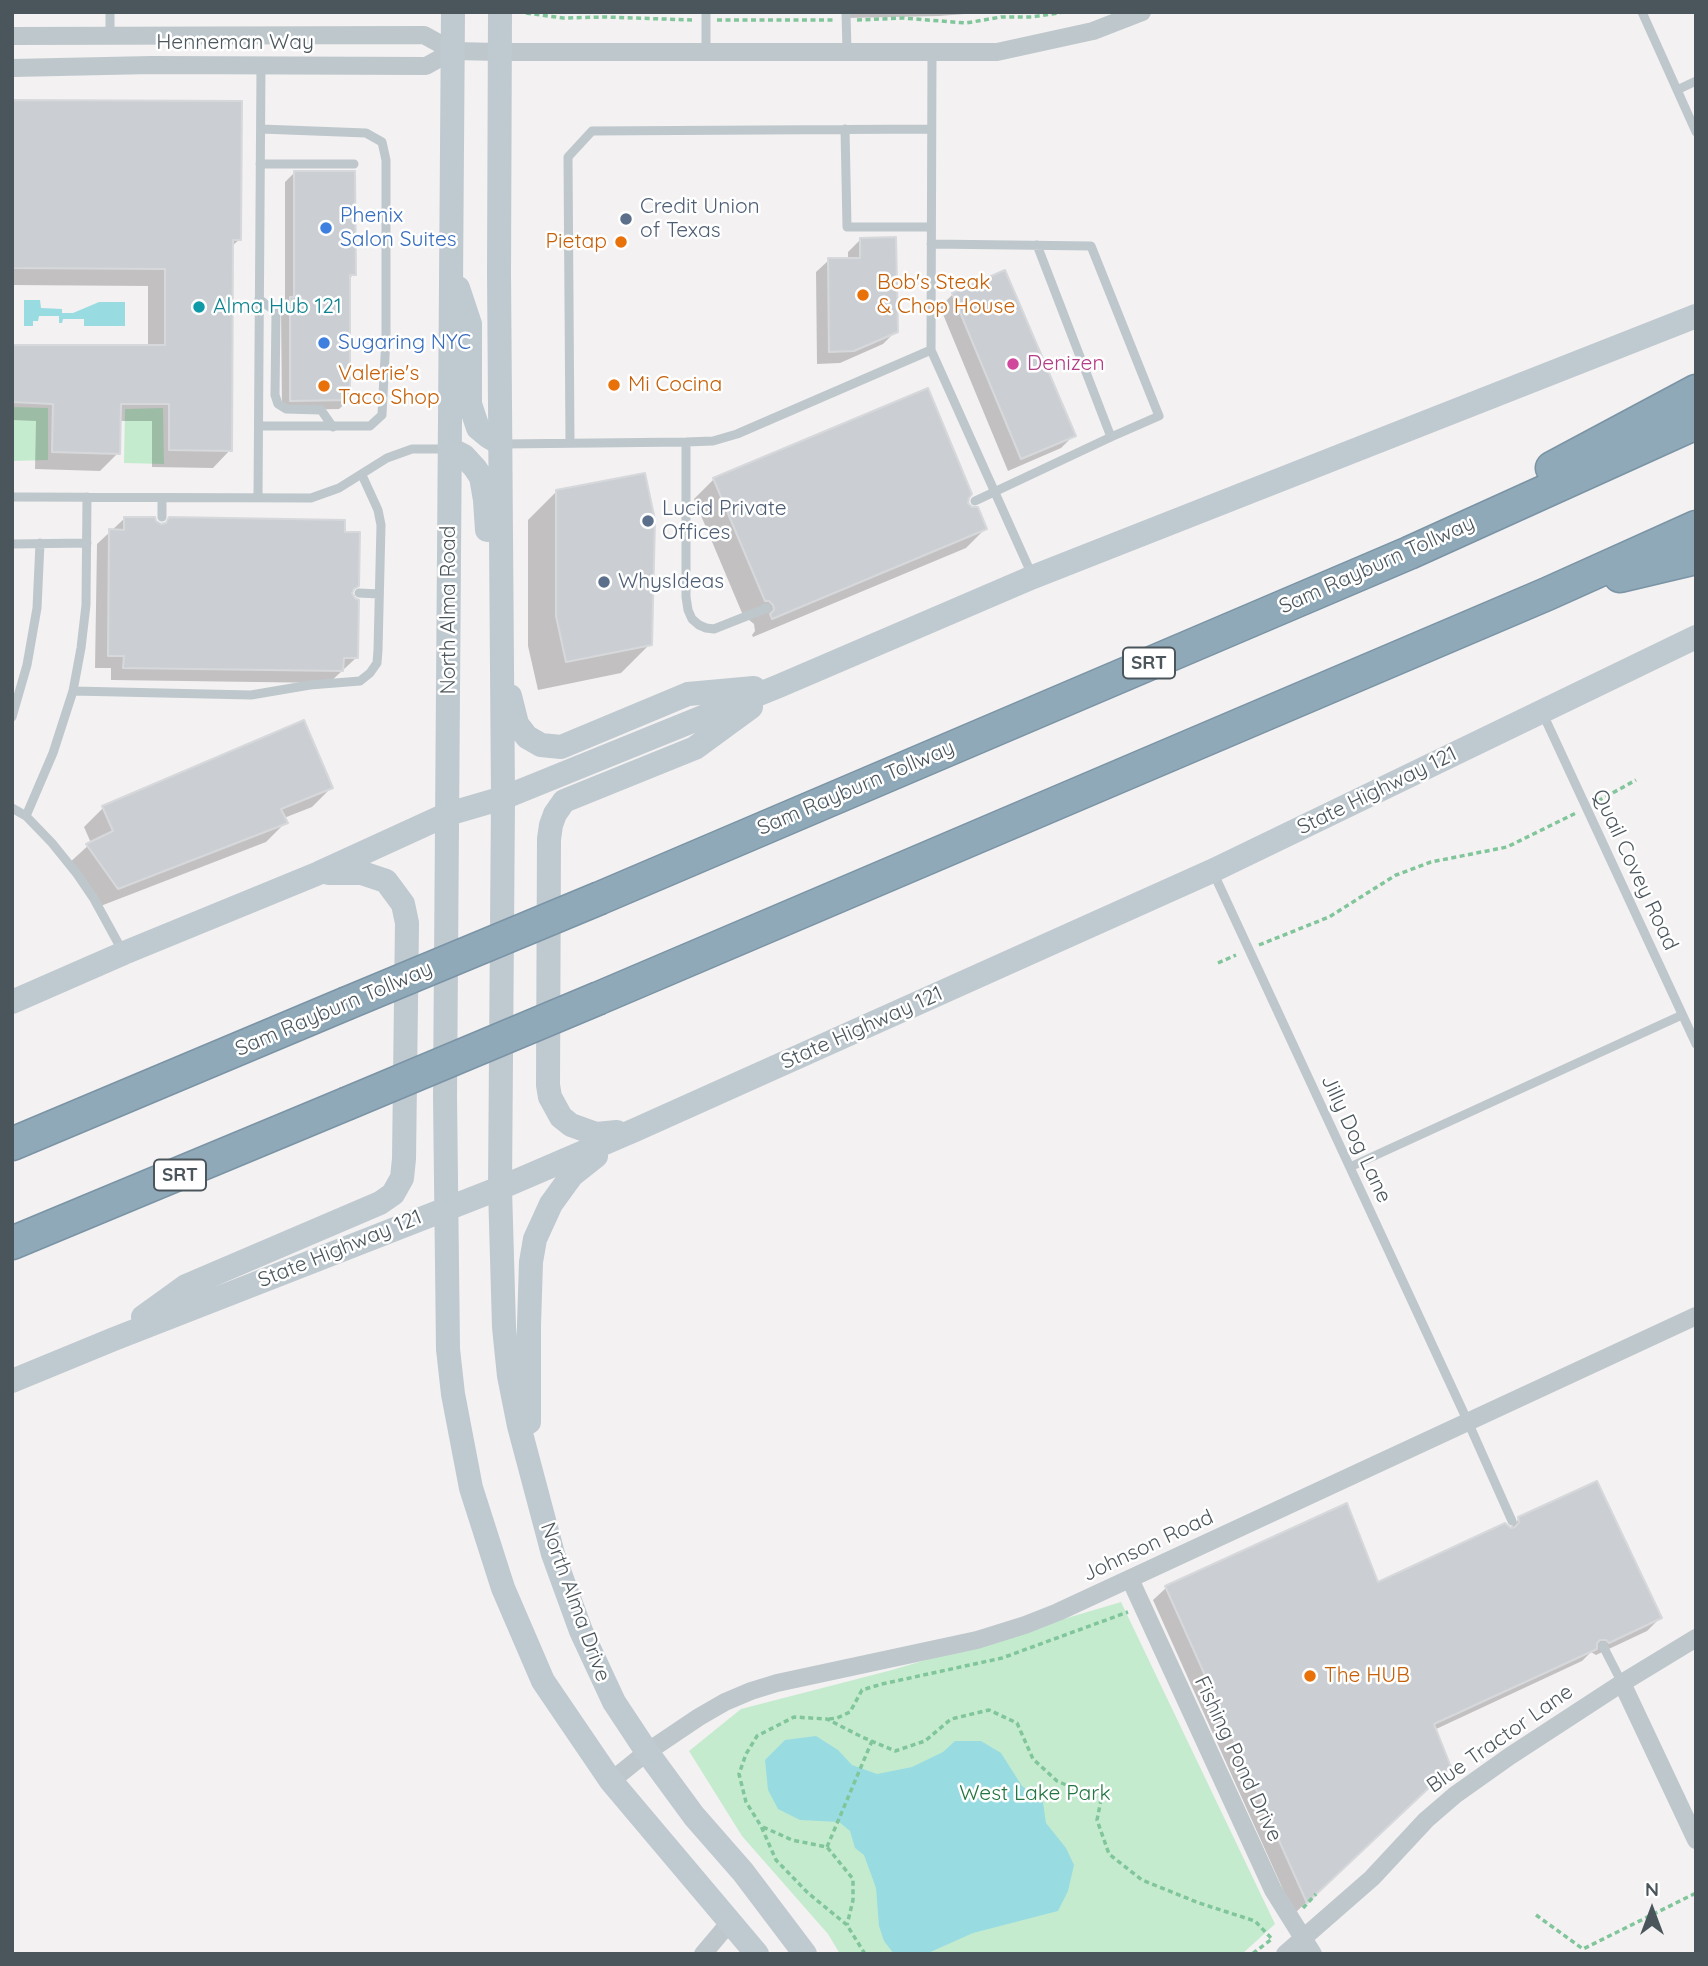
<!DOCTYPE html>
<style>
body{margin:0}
#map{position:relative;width:1708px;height:1966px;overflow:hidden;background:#f3f1f1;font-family:Quicksand,sans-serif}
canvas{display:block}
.frame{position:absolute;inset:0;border:14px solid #4b565c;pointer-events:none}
.north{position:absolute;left:1617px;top:1875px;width:70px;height:70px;-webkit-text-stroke:5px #fff;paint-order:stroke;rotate:0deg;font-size:19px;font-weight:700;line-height:28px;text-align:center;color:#4b565c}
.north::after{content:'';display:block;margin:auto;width:24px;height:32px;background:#4b565c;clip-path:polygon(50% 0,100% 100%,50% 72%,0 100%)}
</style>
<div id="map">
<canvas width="1708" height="1966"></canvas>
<div class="frame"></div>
<div class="north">N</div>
</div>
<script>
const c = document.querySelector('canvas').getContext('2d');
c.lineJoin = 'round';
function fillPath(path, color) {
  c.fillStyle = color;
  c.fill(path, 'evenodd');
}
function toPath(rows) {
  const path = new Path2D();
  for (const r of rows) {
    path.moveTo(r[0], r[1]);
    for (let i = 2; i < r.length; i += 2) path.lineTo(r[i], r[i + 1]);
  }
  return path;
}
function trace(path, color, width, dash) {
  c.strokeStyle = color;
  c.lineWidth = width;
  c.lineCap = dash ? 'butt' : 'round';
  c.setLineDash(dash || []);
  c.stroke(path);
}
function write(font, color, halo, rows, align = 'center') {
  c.font = font + ' Quicksand,sans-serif';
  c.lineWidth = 5;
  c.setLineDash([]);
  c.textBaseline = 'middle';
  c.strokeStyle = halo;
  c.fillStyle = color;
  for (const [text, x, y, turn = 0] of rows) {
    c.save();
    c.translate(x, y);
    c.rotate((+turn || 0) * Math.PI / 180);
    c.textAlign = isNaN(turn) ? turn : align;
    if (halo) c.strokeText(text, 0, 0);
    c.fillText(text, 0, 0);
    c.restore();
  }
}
fillPath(toPath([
 [12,407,48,408,48,460,12,461],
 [163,408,164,464,124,463,125,409],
 [1121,1602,1275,1924,1242,1954,840,1954,828,1934,742,1836,689,1751,741,1709,892,1670]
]), '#c5ebcf');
fillPath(toPath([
 [24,300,40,300,41,308,62,309,62,313,73,313,99,302,125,302,125,326,84,326,84,319,63,319,62,323,59,323,59,316,39,316,38,321,33,321,33,326,24,326],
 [816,1736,838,1750,852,1765,877,1774,912,1767,943,1752,955,1741,981,1741,1001,1753,1022,1786,1043,1802,1046,1823,1066,1848,1074,1865,1068,1891,1058,1911,973,1933,926,1954,894,1954,884,1941,879,1926,876,1888,864,1855,855,1848,850,1831,839,1822,800,1820,778,1809,768,1790,765,1760,785,1740]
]), '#98dce2');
fillPath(toPath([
 [847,12,991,12,939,16,847,18],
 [12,102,240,239,231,247,230,450,213,468,152,467,152,421,119,421,118,453,100,471,35,469,36,421,12,420,12,346,148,347,148,286,12,285],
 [294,173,354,274,348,280,349,400,339,409,282,410,281,308,285,304,285,182],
 [861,239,896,331,883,344,840,363,817,364,816,272,829,260,848,259,848,252],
 [953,294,1074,435,1061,448,1008,471,940,307],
 [714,479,967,504,985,529,966,548,753,637,752,635,755,631,754,624,749,620,745,620,694,499],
 [557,491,650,644,621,673,538,690,528,646,528,520],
 [125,518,164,525,170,519,351,592,356,658,329,683,111,680,111,668,95,668,97,544],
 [331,788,312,807,284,818,286,822,266,842,98,907,68,864,91,843,84,827,103,808],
 [1346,1506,1377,1585,1509,1529,1519,1519,1660,1618,1647,1631,1596,1655,1591,1652,1582,1661,1434,1730,1436,1779,1294,1914,1153,1600,1166,1588]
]), '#0003');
const building = toPath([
 [12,100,242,101,241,240,233,240,232,451,169,450,169,404,121,404,120,454,52,452,53,404,12,402,12,345,165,345,165,269,12,268,12,100],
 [294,171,355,171,356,275,350,275,350,400,290,401,290,297,294,297,294,171],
 [896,237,898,332,854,351,829,352,828,258,860,258,860,238,896,237],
 [1005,270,1076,436,1021,459,952,293,1005,270],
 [928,388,972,494,969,498,968,503,972,507,978,507,987,529,772,619,770,614,774,610,773,605,769,601,765,601,713,478,928,388],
 [645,473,655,520,652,645,566,662,556,616,556,490,645,473],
 [124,517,155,517,156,521,161,524,166,523,169,517,345,520,345,532,360,532,359,586,354,589,352,593,355,598,359,600,358,658,344,658,343,671,123,668,124,656,108,656,109,529,124,530,124,517],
 [304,720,333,788,281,809,288,823,118,889,86,844,113,831,102,806,304,720],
 [1597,1481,1662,1618,1609,1643,1606,1640,1600,1640,1597,1643,1597,1649,1434,1724,1451,1767,1307,1903,1165,1586,1347,1503,1378,1582,1505,1523,1511,1528,1515,1527,1519,1522,1518,1517,1597,1481]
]);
fillPath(building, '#cbcfd3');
trace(building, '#d6d8db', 2);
const motorway = toPath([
 [1552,468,1696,391],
 [1620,576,1696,558],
 [600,898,1409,553,1696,423],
 [599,998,1547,594,1696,527],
 [12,1144,345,1004],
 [12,1243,346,1104]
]);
trace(motorway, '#7a94a5', 35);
trace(toPath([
 [526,13,563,18,606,17,692,20],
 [717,20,836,20],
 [857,20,903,18,966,23,1001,17,1032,17,1064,12],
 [1598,801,1636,780],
 [1259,945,1329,917,1396,875,1431,862,1507,847,1576,813],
 [1218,963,1236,955],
 [829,1719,837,1718,850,1712,862,1690,882,1684,1002,1658,1128,1612],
 [763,1827,792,1840,827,1847,853,1879,853,1900,847,1925],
 [827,1847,872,1741],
 [1303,1908,1316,1894],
 [1536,1915,1583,1949,1696,1893],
 [865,1954,847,1925,808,1893,776,1860,761,1826,746,1802,739,1774,746,1754,757,1736,794,1717,827,1719,862,1737,895,1751,925,1741,951,1719,989,1710,1017,1723,1033,1759,1057,1781,1101,1800,1097,1820,1109,1854,1142,1880,1199,1903,1255,1921,1272,1939,1252,1954]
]), '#81c59b', 3.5, [5, 3.5]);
trace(toPath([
 [706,12,706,51],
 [846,12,847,51],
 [1642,12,1696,132],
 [110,36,110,12],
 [932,51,931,350,1032,575],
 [1677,90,1696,81],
 [845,129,847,227,931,227],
 [260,164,354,164],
 [931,244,1091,246,1159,416,1111,437],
 [259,299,276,312,275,395,278,404,286,409,321,410,333,427],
 [259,426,370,426,382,415,386,337,386,160,382,142,366,133,261,129],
 [686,442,686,597,688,610,692,619,699,625,706,628,714,629,767,608],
 [570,443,568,157,592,131,931,129],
 [503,444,686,442,713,441,737,434,931,350],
 [12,497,311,498,339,488,387,458,412,449,446,449],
 [87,497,86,605,81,648,73,691,53,753,26,816,52,843,77,874,94,899,123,952],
 [258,497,261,66],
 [162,498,162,517],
 [975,501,1111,437,1037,245],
 [12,544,87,543],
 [359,593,379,594],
 [73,691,251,695,310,685,360,681,370,673,377,663,378,650,381,525,378,510,362,475],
 [1542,712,1696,1044],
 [12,717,27,665,37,608,40,543],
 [12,808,26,816],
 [1213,872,1468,1422,1512,1521],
 [1350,1167,1682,1015],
 [1603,1646,1622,1683]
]), '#bec7cc', 9);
trace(toPath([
 [12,36,424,35,453,51,500,52,997,52,1093,31,1142,12],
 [12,68,152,65,426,66,453,51],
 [1130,1579,1273,1890,1313,1954],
 [1622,1683,1696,1840],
 [611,1781,647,1752,699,1717,725,1702,751,1691,777,1683,977,1640,1025,1625,1058,1612,1696,1316],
 [703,1954,730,1922],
 [1285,1954,1372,1878,1426,1820,1455,1795,1510,1756,1622,1683,1696,1638]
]), '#bec7cc', 18);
trace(toPath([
 [453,12,445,1096,448,1349,453,1394,471,1488,503,1588,543,1681,611,1781,757,1954],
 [500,12,499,273,503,798,500,1188,504,1327,509,1376,519,1426,553,1554,581,1631,614,1702,647,1752,694,1816,743,1872,805,1954],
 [458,288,470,324,470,404,478,428,489,437,501,444],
 [450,449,464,456,475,468,481,477,485,500,487,530],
 [510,696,517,724,527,737,541,745,561,747,688,694,754,688],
 [12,1002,124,953,319,873,448,814,503,798,779,686,1033,577,1696,316],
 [617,1132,596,1134,571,1125,561,1117,550,1097,548,1085,549,839,551,825,555,814,564,801,695,748,751,707],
 [143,1317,186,1286,380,1203,393,1194,402,1178,404,1159,407,923,403,904,386,881,362,873,329,873],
 [12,1381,114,1339,500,1188,635,1130,1212,871,1696,637],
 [529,1422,529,1325,531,1262,535,1239,551,1204,572,1175,596,1156]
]), '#bfc9d0', 24);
trace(motorway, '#8fa9b9', 32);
const motorwayBridge = toPath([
 [345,1004,600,898],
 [346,1104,599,998]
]);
trace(motorwayBridge, '#7a94a5', 35, []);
trace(motorwayBridge, '#8fa9b9', 32);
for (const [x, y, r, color] of [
 [626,219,7,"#5c6f8a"],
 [326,228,7,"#3f7fe0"],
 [621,242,7,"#e8710a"],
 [863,295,7,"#e8710a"],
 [199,307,7,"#0f9aa8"],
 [324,343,7,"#3f7fe0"],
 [1013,364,7,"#d1479c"],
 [614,385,7,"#e8710a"],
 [324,386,7,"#e8710a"],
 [648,521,7,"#5c6f8a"],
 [604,582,7,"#5c6f8a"],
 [1310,1676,7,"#e8710a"]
]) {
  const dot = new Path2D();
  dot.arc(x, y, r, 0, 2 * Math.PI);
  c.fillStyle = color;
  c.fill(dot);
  trace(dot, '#fff', 2.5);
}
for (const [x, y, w] of [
 [1149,663,52],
 [180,1175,52]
]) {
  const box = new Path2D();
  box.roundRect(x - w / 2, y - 15.5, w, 31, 5);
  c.fillStyle = '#fff';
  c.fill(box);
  trace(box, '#4b565c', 2);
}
write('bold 19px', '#4b565c', null, [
 ["SRT",1149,663],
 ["SRT",180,1175]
]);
write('21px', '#4b565c', '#fff', [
 ["Henneman Way",235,43],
 ["Sam Rayburn Tollway",1377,565,-24],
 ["North Alma Road",449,610,-90],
 ["Sam Rayburn Tollway",856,788,-23],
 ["State Highway 121",1377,791,-26],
 ["Quail Covey Road",1635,870,65],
 ["Sam Rayburn Tollway",334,1009,-23],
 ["State Highway 121",862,1028,-24],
 ["Jilly Dog Lane",1356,1139,65],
 ["State Highway 121",340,1249,-22],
 ["Johnson Road",1148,1546,-25],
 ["North Alma Drive",575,1602,70],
 ["Blue Tractor Lane",1500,1739,-35],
 ["Fishing Pond Drive",1238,1759,65]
]);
write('21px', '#4e5e75', '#fff', [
 ["Credit Union",640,207],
 ["of Texas",640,231],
 ["Lucid Private",662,509],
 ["Offices",662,533],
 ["WhysIdeas",618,582]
], 'left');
write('21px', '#366cbe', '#fff', [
 ["Phenix",340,216],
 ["Salon Suites",340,240],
 ["Sugaring NYC",338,343]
], 'left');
write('21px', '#c56008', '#fff', [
 ["Pietap",607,242,"right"],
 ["Bob's Steak",877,283],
 ["& Chop House",877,307],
 ["Valerie's",338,374],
 ["Taco Shop",338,398],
 ["Mi Cocina",628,385],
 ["The HUB",1324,1676]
], 'left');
write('21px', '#0d838f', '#fff', [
 ["Alma Hub 121",213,307]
], 'left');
write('21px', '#b23c85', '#fff', [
 ["Denizen",1027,364]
], 'left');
write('21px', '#237642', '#fff', [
 ["West Lake Park",1035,1794]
]);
</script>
